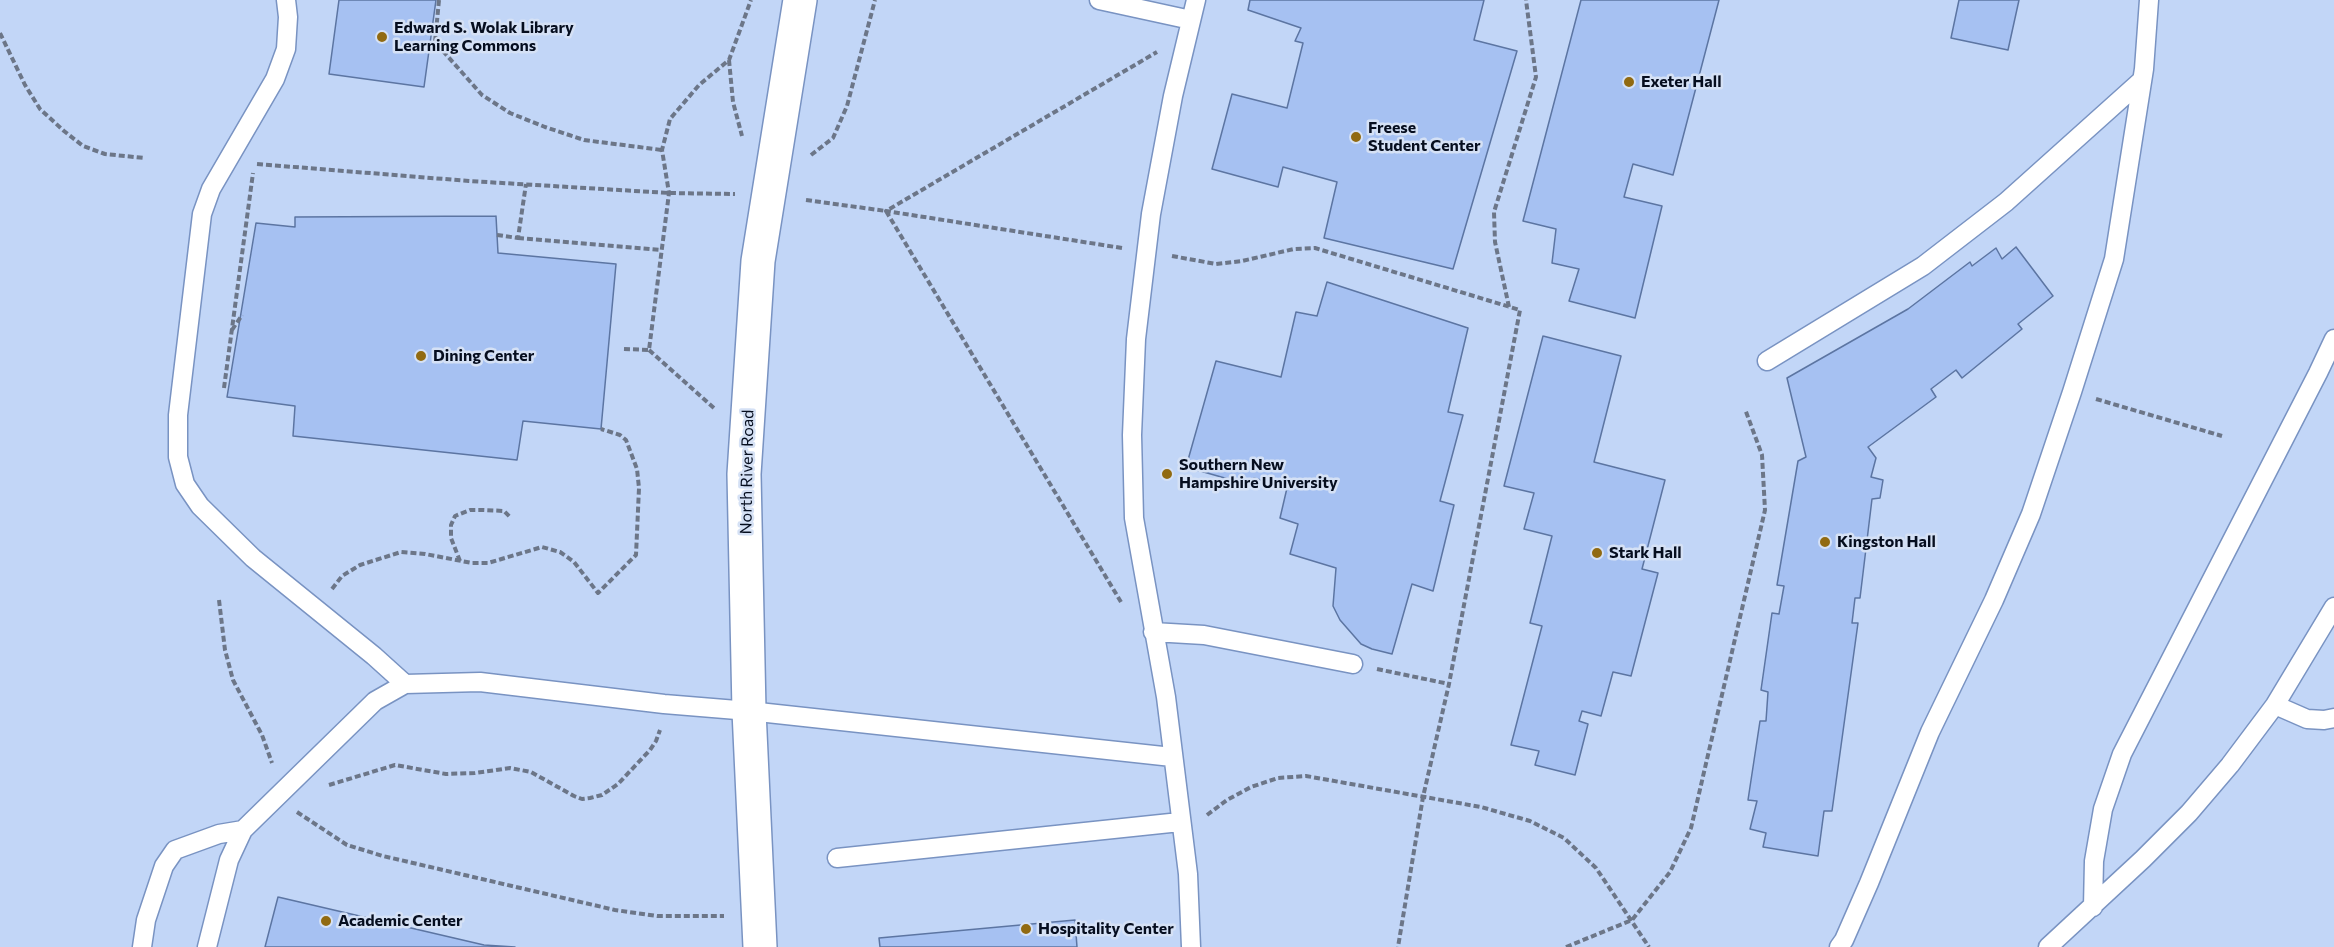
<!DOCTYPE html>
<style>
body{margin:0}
canvas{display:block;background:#d5e1f5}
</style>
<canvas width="2334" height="947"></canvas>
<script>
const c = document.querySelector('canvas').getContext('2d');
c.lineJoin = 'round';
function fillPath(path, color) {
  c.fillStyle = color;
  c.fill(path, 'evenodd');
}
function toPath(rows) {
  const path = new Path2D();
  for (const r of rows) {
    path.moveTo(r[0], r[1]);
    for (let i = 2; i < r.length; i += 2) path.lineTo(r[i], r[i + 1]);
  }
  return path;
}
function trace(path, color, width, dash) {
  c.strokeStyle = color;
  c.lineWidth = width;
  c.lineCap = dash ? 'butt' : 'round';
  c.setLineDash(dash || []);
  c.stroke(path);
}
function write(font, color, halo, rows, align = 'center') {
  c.font = font + ' Commissioner,sans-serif';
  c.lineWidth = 5;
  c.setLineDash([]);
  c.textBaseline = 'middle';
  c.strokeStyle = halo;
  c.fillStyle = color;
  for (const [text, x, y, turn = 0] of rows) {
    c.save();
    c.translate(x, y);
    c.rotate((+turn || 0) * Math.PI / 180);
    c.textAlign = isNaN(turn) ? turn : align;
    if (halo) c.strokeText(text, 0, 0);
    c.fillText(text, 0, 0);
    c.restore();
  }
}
fillPath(toPath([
 [0,0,2334,0,2334,947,0,947]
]), '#c2d6f7');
const building = toPath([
 [339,0,436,0,424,87,329,74,339,0],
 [1250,0,1484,0,1474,40,1517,51,1453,269,1324,238,1337,182,1283,167,1278,187,1212,169,1232,94,1287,108,1303,43,1295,41,1301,28,1248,10,1250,0],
 [1581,0,1719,0,1673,175,1633,164,1624,197,1662,206,1635,318,1569,301,1579,269,1552,263,1556,229,1523,221,1581,0],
 [1959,0,2019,0,2008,50,1951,38,1959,0],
 [496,216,498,253,616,264,601,429,523,421,517,460,293,436,295,406,227,397,256,223,295,227,295,217,496,216],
 [2016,247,2053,296,2018,324,2022,329,1962,378,1956,370,1931,389,1936,397,1868,447,1876,458,1871,477,1883,480,1880,498,1872,499,1860,598,1855,598,1852,623,1858,623,1832,811,1824,811,1818,856,1763,847,1766,833,1750,829,1757,801,1748,800,1760,721,1766,721,1768,692,1761,690,1772,613,1779,614,1784,586,1777,585,1798,461,1806,457,1787,378,1908,309,1970,262,1972,266,1996,248,2002,259,2016,247],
 [1327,282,1468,328,1448,412,1463,415,1440,501,1454,505,1433,591,1412,584,1392,654,1372,649,1361,644,1340,620,1333,606,1336,568,1290,554,1298,524,1280,518,1287,488,1254,478,1253,486,1186,467,1216,361,1281,377,1296,312,1317,316,1327,282],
 [1543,336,1621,356,1594,462,1665,480,1642,569,1658,573,1631,676,1613,672,1601,716,1582,711,1579,721,1588,724,1575,775,1535,765,1539,751,1511,745,1542,626,1530,623,1552,536,1524,529,1534,493,1504,486,1543,336],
 [278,897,484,945,515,947,265,947,278,897],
 [1075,920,1077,947,880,947,879,938,1075,920]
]);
fillPath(building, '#a6c1f2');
trace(building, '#5c75a2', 1.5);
const service = toPath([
 [286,0,288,17,286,49,275,79,211,189,202,214,178,415,178,457,185,484,200,506,253,558,374,656,405,684,480,682,664,704,749,711,1172,757],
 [1099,0,1191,20],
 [1767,361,1923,266,2006,202,2142,80],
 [1153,632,1204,635,1353,664],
 [2275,705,2307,719,2324,720,2334,718],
 [837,858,1180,822],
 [2093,907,2094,861,2103,809,2122,754,2318,373,2334,339],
 [142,947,146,920,164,866,175,850,219,834,243,830],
 [207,947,229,860,243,830,375,701,405,684],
 [1191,947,1188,874,1166,697,1134,518,1132,435,1136,339,1151,214,1173,96,1196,0],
 [1839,947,1844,940,1869,883,1930,732,1994,600,2031,514,2072,392,2114,259,2144,69,2149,0],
 [2048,947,2143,859,2189,813,2230,765,2275,705,2334,607]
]);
const tertiary = toPath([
 [760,947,749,711,744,474,758,261,800,0]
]);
trace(service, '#7993c2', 21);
trace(tertiary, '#7993c2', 36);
trace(toPath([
 [439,0,435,42,482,95,510,113,545,127,584,140,662,150],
 [0,33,25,85,40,109,64,131,83,146,105,154,144,158],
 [729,60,733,102,742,136],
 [811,155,833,138,847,106,875,0],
 [257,164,469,181,669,193,735,194],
 [806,200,886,211,1121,602],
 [497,235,518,238,526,184],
 [518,238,661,250],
 [1122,248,886,211,1157,52],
 [1172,256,1216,264,1242,261,1294,249,1315,248,1520,310,1449,684,1423,797,1398,947],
 [1509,307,1495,242,1494,212,1536,77,1526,0],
 [232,330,242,315],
 [624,349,649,350,669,193,662,150,670,119,699,85,729,60,751,0],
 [649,350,714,408],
 [224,388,253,173],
 [2096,399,2222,436],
 [460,561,451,538,451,525,455,516,470,510,484,510,504,511,511,518],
 [332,589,342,576,360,565,401,552,425,554,472,563,488,563,542,547,560,552,574,562,598,593,636,555,639,488,637,469,626,440,620,435,601,429],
 [219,600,225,650,233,680,262,735,272,763],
 [1377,669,1449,684],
 [329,785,395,765,446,774,475,773,510,768,531,772,574,796,582,799,590,798,602,795,618,784,650,750,656,741,660,730],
 [297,812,347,845,383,856,615,910,657,916,724,916],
 [1207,815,1227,800,1251,787,1278,778,1306,776,1481,807,1530,821,1564,838,1596,868,1649,947],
 [1566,947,1632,920,1670,872,1691,828,1765,510,1762,455,1745,409]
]), '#6c7688', 4, [6, 3]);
trace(service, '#fff', 18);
trace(tertiary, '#fff', 33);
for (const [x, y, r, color] of [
 [382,37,6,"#916a11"],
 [1629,82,6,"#916a11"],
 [1356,137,6,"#916a11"],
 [421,356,6,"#916a11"],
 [1167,474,6,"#916a11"],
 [1825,542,6,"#916a11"],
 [1597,553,6,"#916a11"],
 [326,921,6,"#916a11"],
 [1026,929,6,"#916a11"]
]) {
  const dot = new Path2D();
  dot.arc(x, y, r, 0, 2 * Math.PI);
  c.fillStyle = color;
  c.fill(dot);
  trace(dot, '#d5e1f5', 2);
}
write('bold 16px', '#060e1f', '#d5e1f5', [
 ["Edward S. Wolak Library",394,28],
 ["Learning Commons",394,46],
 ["Exeter Hall",1641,82],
 ["Freese",1368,128],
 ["Student Center",1368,146],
 ["Dining Center",433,356],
 ["Southern New",1179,465],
 ["Hampshire University",1179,483],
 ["Kingston Hall",1837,542],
 ["Stark Hall",1609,553],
 ["Academic Center",338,921],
 ["Hospitality Center",1038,929]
], 'left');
write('16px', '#060e1f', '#d5e1f5', [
 ["North River Road",747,472,-89]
]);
</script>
